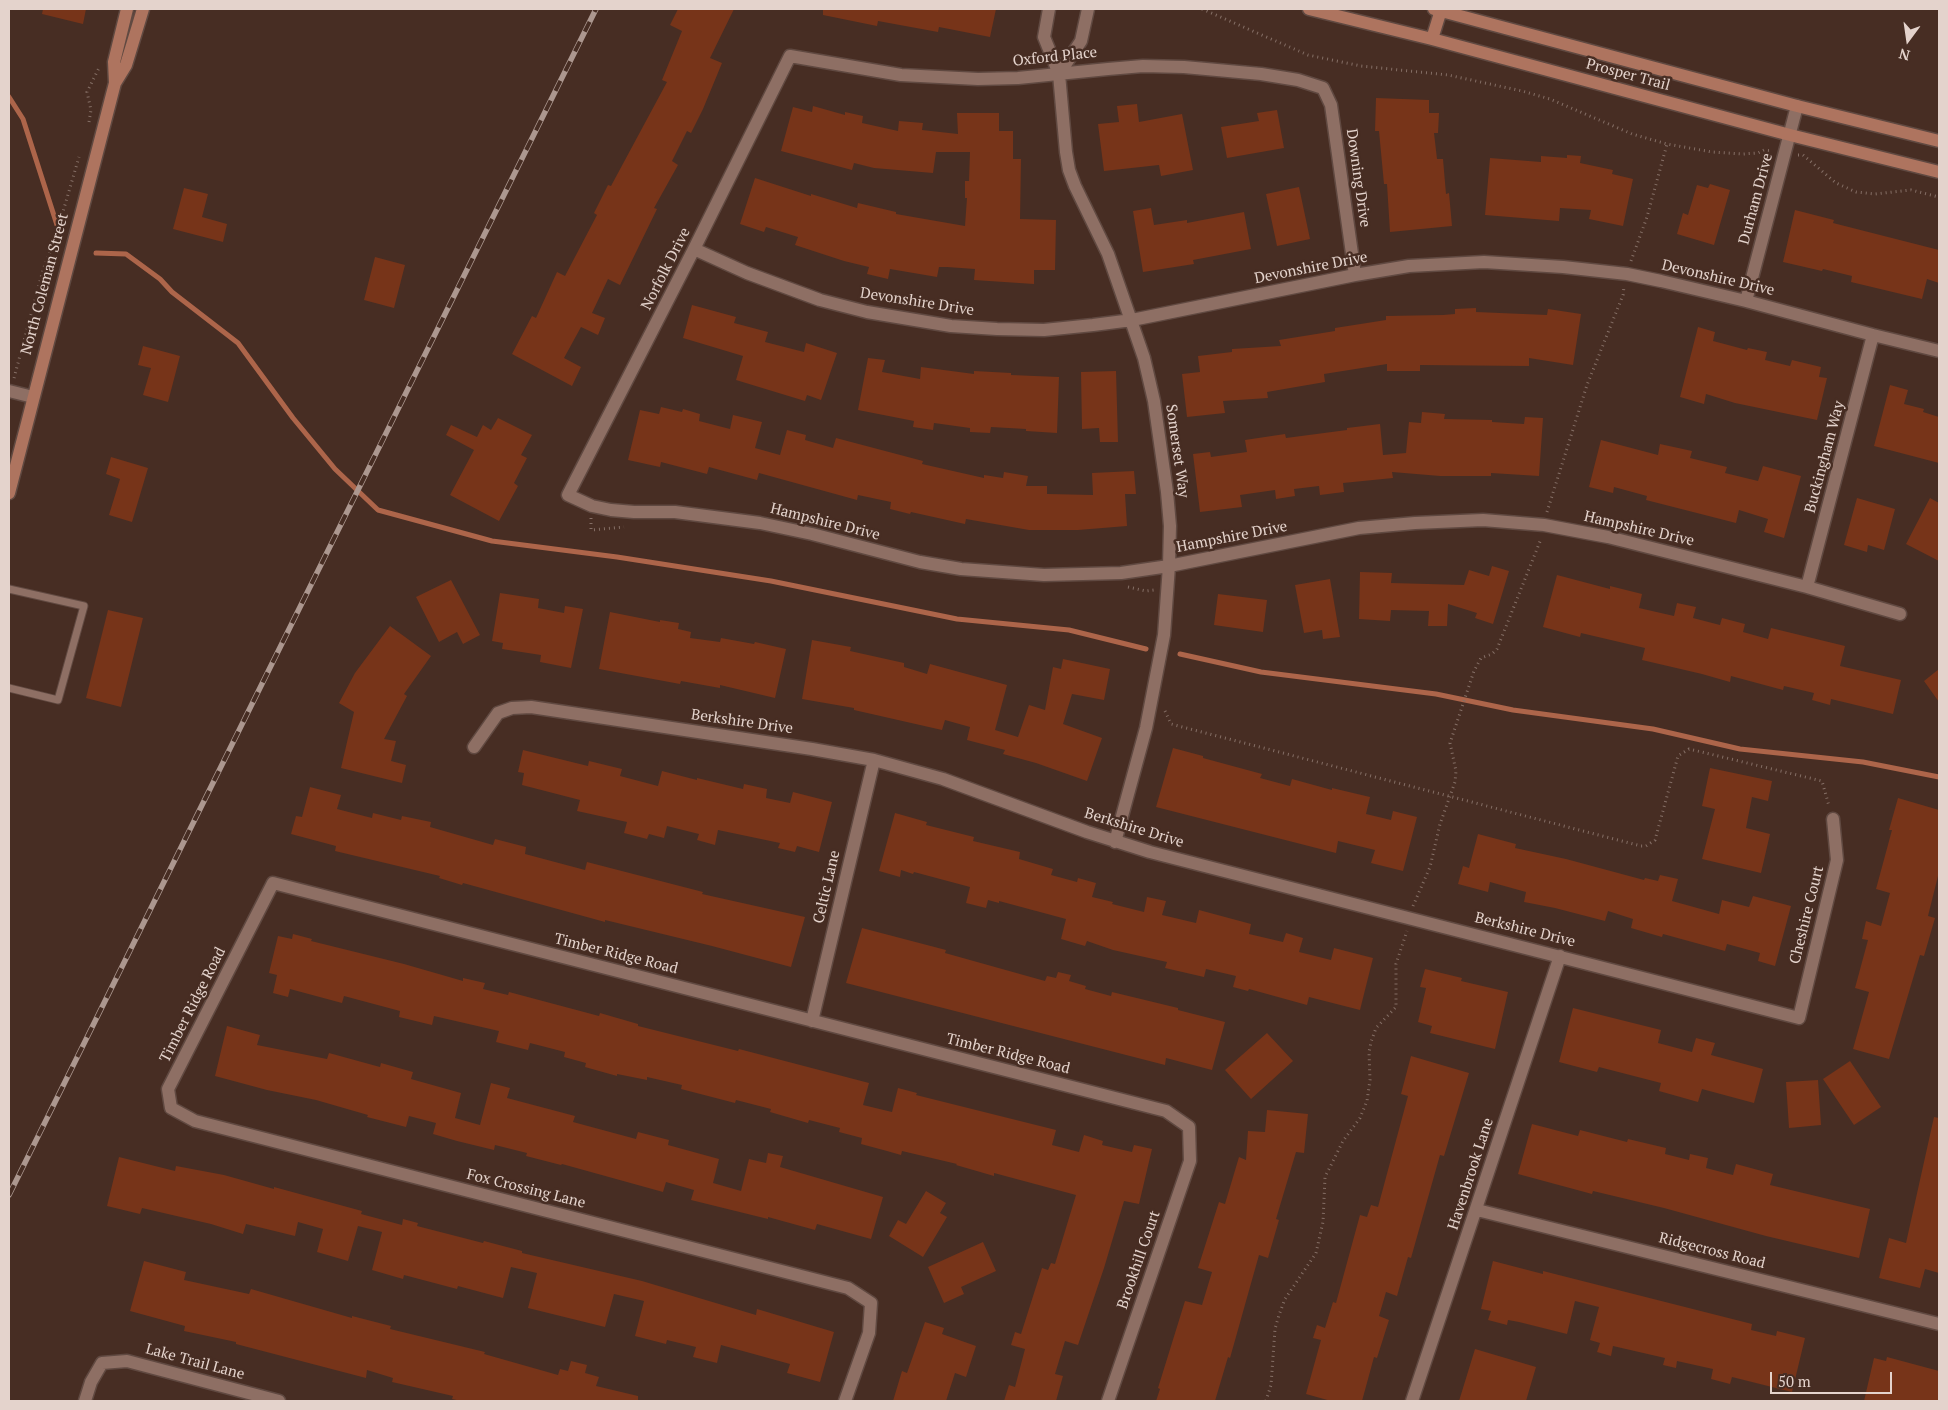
<!DOCTYPE html>
<style>
body{margin:0}
#map{position:relative;width:1948px;height:1410px;overflow:hidden;background:#472d23;font-family:"PT Serif",serif}
canvas{display:block}
.frame{position:absolute;inset:0;border:10px solid #e4d3cc;pointer-events:none}
.north{position:absolute;left:1883px;top:15px;width:50px;height:50px;-webkit-text-stroke:4px #472d23;paint-order:stroke;rotate:194deg;font-size:14px;font-weight:700;line-height:20px;text-align:center;color:#e4d3cc}
.north::after{content:'';display:block;margin:auto;width:18px;height:22px;background:#e4d3cc;clip-path:polygon(50% 0,100% 100%,50% 72%,0 100%)}
.scale{position:absolute;left:1770px;top:1372px;width:122px;height:22px;box-sizing:border-box;border:2px solid #e4d3cc;border-top:0;padding-left:6px;font-size:15px;line-height:18px;white-space:nowrap;color:#e4d3cc;-webkit-text-stroke:4px #472d23;paint-order:stroke}
</style>
<div id="map">
<canvas width="1948" height="1410"></canvas>
<div class="frame"></div>
<div class="north">N</div>
<div class="scale">50 m</div>
</div>
<script>
const c = document.querySelector('canvas').getContext('2d');
c.lineJoin = 'round';
function toPath(rows) {
  const path = new Path2D();
  for (const r of rows) {
    path.moveTo(r[0], r[1]);
    for (let i = 2; i < r.length; i += 2) path.lineTo(r[i], r[i + 1]);
  }
  return path;
}
function trace(path, color, width, dash) {
  c.strokeStyle = color;
  c.lineWidth = width;
  c.lineCap = dash ? 'butt' : 'round';
  c.setLineDash(dash || []);
  c.stroke(path);
}
function fillPath(path, color) {
  c.fillStyle = color;
  c.fill(path, 'evenodd');
}
function write(font, color, halo, rows, align = 'center') {
  c.font = font + ' "PT Serif",serif';
  c.lineWidth = 5;
  c.setLineDash([]);
  c.textBaseline = 'middle';
  c.strokeStyle = halo;
  c.fillStyle = color;
  for (const [text, x, y, turn = 0] of rows) {
    c.save();
    c.translate(x, y);
    c.rotate((+turn || 0) * Math.PI / 180);
    c.textAlign = isNaN(turn) ? turn : align;
    if (halo) c.strokeText(text, 0, 0);
    c.fillText(text, 0, 0);
    c.restore();
  }
}
trace(toPath([
 [9,97,23,119,57,225],
 [96,253,126,254,160,279,172,292,238,343,293,418,335,469,378,510,492,541,617,557,771,581,957,619,1069,630,1146,649],
 [1180,654,1261,672,1436,694,1513,710,1653,729,1740,749,1863,762,1939,777]
]), '#ad654a', 5);
fillPath(toPath([
 [43,9,86,9,83,24,42,14],
 [678,9,734,9,710,58,722,63,703,109,691,133,687,131,672,161,678,165,654,208,657,209,620,285,608,279,592,313,605,318,598,335,581,327,564,358,581,367,572,386,512,354,532,316,536,318,557,272,565,276,597,215,594,213,608,185,611,186,667,82,662,80,682,31,670,25],
 [823,9,996,9,990,37,939,27,938,32,878,21,877,26,823,15],
 [1376,98,1429,100,1429,113,1439,113,1438,133,1434,133,1437,159,1443,159,1446,194,1449,193,1452,226,1390,232,1387,184,1384,184,1379,131,1375,131],
 [1137,104,1139,122,1182,114,1193,170,1161,176,1159,165,1104,171,1098,124,1119,122,1117,106],
 [813,106,845,115,845,112,863,116,862,123,898,131,899,121,923,123,922,130,958,134,957,113,999,113,999,131,1013,131,1013,159,1021,159,1020,219,1056,220,1055,270,1034,270,1034,284,974,280,975,269,947,267,939,267,937,277,890,269,888,279,867,274,869,267,844,261,795,245,798,237,766,227,764,232,740,224,755,178,811,196,811,194,857,208,858,203,896,212,896,214,965,226,967,198,965,198,965,181,969,181,970,152,936,152,933,173,874,168,854,163,852,170,781,151,793,107,812,112],
 [1277,110,1284,148,1227,158,1221,127,1259,121,1257,113],
 [1567,155,1581,156,1580,163,1613,170,1612,174,1633,179,1623,226,1589,219,1591,210,1560,208,1559,221,1485,215,1490,158,1541,162,1541,156,1567,158],
 [1710,184,1730,190,1714,245,1677,234,1683,213,1688,215,1697,185,1708,188],
 [1299,187,1310,239,1277,246,1266,194],
 [184,188,208,194,202,217,227,224,223,242,173,229],
 [1151,208,1154,225,1187,220,1187,223,1244,212,1251,249,1193,260,1194,264,1143,272,1133,211],
 [1795,210,1834,220,1833,223,1939,250,1939,283,1927,279,1922,299,1851,282,1852,276,1823,269,1822,271,1783,262],
 [375,257,405,265,394,308,364,300],
 [692,305,736,317,734,323,768,332,765,342,804,352,806,343,837,353,821,400,807,395,805,401,736,380,743,356,683,338],
 [1476,308,1476,312,1547,315,1548,309,1581,314,1573,365,1529,358,1529,366,1420,365,1420,371,1387,371,1387,364,1324,374,1325,382,1267,392,1268,398,1223,401,1225,413,1187,417,1182,374,1200,372,1198,356,1232,352,1232,349,1281,346,1279,340,1335,331,1335,328,1386,320,1386,316,1443,315,1455,314,1455,309],
 [1698,327,1715,332,1713,341,1747,350,1748,348,1767,352,1765,360,1790,366,1792,360,1821,367,1819,377,1827,378,1817,420,1735,403,1706,394,1704,404,1680,397],
 [143,346,180,356,168,402,143,395,151,368,138,365],
 [868,358,885,360,882,372,920,379,921,367,974,374,974,371,1011,373,1011,375,1059,377,1057,433,1026,431,1026,429,991,427,990,433,970,432,970,428,934,423,933,430,913,427,914,421,858,410],
 [1116,371,1118,442,1100,442,1099,428,1082,429,1081,372],
 [1890,385,1908,390,1904,404,1924,409,1923,412,1939,417,1939,463,1874,446],
 [661,407,682,412,683,409,700,414,699,421,730,429,733,415,762,422,755,448,780,455,787,430,806,435,805,440,833,448,836,438,923,461,922,464,984,478,984,475,1003,478,1004,472,1028,476,1026,486,1047,486,1047,494,1093,495,1092,473,1134,471,1136,494,1125,494,1127,526,1078,530,1029,530,966,519,965,524,911,512,910,514,890,509,891,502,858,495,857,500,759,473,757,480,709,467,707,474,661,462,660,467,628,460,640,410,659,414],
 [1422,412,1445,414,1444,419,1492,420,1492,422,1524,424,1525,417,1543,418,1539,476,1491,473,1491,476,1440,476,1392,472,1393,478,1343,483,1344,492,1320,495,1319,486,1294,489,1295,496,1276,499,1275,490,1240,495,1242,507,1200,512,1193,454,1210,452,1211,457,1247,452,1245,440,1285,434,1286,438,1347,430,1347,428,1380,424,1383,455,1406,453,1409,422,1421,423],
 [498,418,532,435,521,455,527,458,514,483,518,486,499,521,450,495,474,450,446,435,451,425,477,437,483,425,491,430],
 [1601,440,1658,455,1660,444,1692,451,1690,458,1727,467,1725,473,1758,481,1763,466,1801,476,1784,538,1764,532,1768,519,1739,510,1736,523,1646,500,1647,496,1614,487,1613,493,1589,487],
 [111,457,148,468,132,522,109,515,120,479,106,474],
 [1857,498,1895,509,1884,550,1868,545,1867,552,1844,545],
 [1930,498,1939,503,1939,561,1906,544],
 [1492,566,1509,571,1493,624,1475,618,1477,613,1448,604,1447,626,1428,626,1429,611,1391,610,1390,621,1359,619,1360,572,1392,573,1391,583,1464,585,1469,570,1489,576],
 [1557,575,1610,589,1610,586,1642,594,1639,608,1674,616,1677,603,1696,607,1693,618,1720,625,1722,618,1745,624,1743,632,1768,639,1771,628,1845,646,1840,666,1901,680,1893,714,1831,699,1830,705,1812,700,1814,693,1784,686,1783,690,1731,676,1730,682,1702,674,1642,660,1645,648,1581,633,1580,637,1543,627],
 [1330,579,1340,637,1323,639,1322,630,1304,633,1295,585],
 [451,580,480,635,463,644,457,632,439,642,416,597],
 [500,593,539,599,538,608,564,613,565,606,583,609,571,668,540,662,541,655,502,649,503,643,492,641],
 [1218,594,1267,600,1263,632,1214,625],
 [108,610,143,618,121,707,86,698],
 [610,612,660,622,660,620,679,623,678,629,691,632,690,638,720,642,721,638,754,644,755,642,786,649,775,698,720,685,720,688,681,681,680,684,599,669],
 [390,626,431,656,404,694,407,696,384,739,396,741,391,761,406,765,402,783,341,768,354,712,339,703,355,673],
 [812,640,851,647,850,651,904,663,904,667,927,674,930,664,1007,685,995,730,1018,737,1029,705,1045,710,1053,667,1061,669,1063,659,1110,669,1104,700,1072,694,1063,724,1102,738,1087,781,1036,763,1003,754,1005,750,967,740,970,727,945,720,942,730,854,710,854,708,802,699],
 [1939,669,1939,702,1924,681],
 [1173,748,1203,756,1203,758,1262,774,1260,778,1290,786,1292,779,1332,790,1332,788,1370,797,1366,814,1391,820,1393,811,1417,817,1403,871,1371,863,1375,850,1338,841,1336,853,1156,807],
 [523,750,588,766,589,761,622,769,620,776,658,786,662,771,697,780,697,778,743,789,744,784,767,789,766,798,790,803,793,792,832,802,819,852,797,846,795,852,778,848,780,843,718,830,715,845,697,840,699,834,667,826,664,838,649,834,647,839,624,833,627,822,577,811,580,800,522,785,524,773,518,772],
 [1710,768,1772,781,1768,801,1752,797,1746,828,1770,834,1761,873,1702,859,1715,809,1702,806],
 [310,787,341,795,337,809,372,818,373,813,401,820,402,816,431,822,430,827,493,845,495,839,526,847,525,854,585,870,587,862,703,892,702,894,805,917,791,967,712,946,605,920,605,922,463,883,462,885,439,878,440,876,335,851,336,846,291,834,296,816,302,817],
 [1898,798,1939,810,1939,872,1928,916,1935,918,1924,956,1920,955,1889,1059,1853,1049,1869,992,1855,988,1868,940,1862,939,1866,921,1881,926,1890,893,1876,889,1892,830,1889,830],
 [895,813,927,822,926,825,974,837,973,841,1020,852,1019,859,1053,869,1051,875,1077,882,1078,878,1096,883,1092,897,1113,902,1112,904,1144,912,1147,897,1166,901,1162,915,1196,923,1199,910,1251,924,1249,934,1283,942,1286,933,1303,938,1299,952,1331,960,1334,948,1373,958,1360,1010,1309,997,1307,1005,1249,989,1248,991,1233,987,1236,976,1206,969,1204,977,1165,968,1167,962,1113,950,1087,941,1085,946,1061,939,1066,919,999,901,999,903,988,900,986,908,966,903,970,887,914,872,913,874,901,870,900,877,879,871],
 [1478,834,1516,844,1515,848,1566,859,1644,880,1645,878,1658,881,1660,875,1678,879,1672,901,1719,914,1722,900,1749,907,1753,896,1791,906,1775,966,1758,961,1760,953,1727,944,1725,951,1663,934,1662,937,1631,928,1633,919,1608,911,1605,921,1555,908,1524,902,1526,892,1490,882,1488,892,1458,884,1463,866,1469,868],
 [862,928,946,950,945,953,1045,981,1047,976,1056,978,1058,972,1071,975,1069,981,1086,986,1085,989,1111,996,1112,992,1178,1008,1178,1010,1225,1022,1212,1070,1166,1058,1165,1065,846,983],
 [293,934,312,939,311,941,404,964,463,981,463,978,485,983,483,989,508,995,509,992,599,1016,600,1013,638,1024,638,1026,738,1051,739,1049,869,1083,863,1105,892,1112,898,1088,917,1093,916,1095,1056,1130,1052,1145,1079,1152,1084,1135,1103,1141,1102,1145,1132,1152,1134,1145,1152,1149,1139,1204,1124,1201,1104,1268,1078,1345,1065,1341,1055,1374,1063,1376,1056,1401,1004,1401,1009,1385,1015,1387,1025,1349,1011,1345,1015,1332,1021,1334,1042,1268,1048,1270,1051,1263,1055,1264,1076,1195,994,1173,994,1176,956,1165,957,1164,902,1151,901,1155,887,1151,861,1144,862,1138,839,1132,840,1128,809,1120,808,1123,770,1112,771,1109,736,1100,735,1103,681,1089,682,1085,647,1077,647,1080,617,1074,617,1076,585,1067,586,1063,564,1057,565,1052,530,1043,528,1050,496,1042,499,1031,434,1016,432,1025,399,1017,400,1011,344,996,342,1003,290,989,288,997,273,993,277,975,269,973,278,936,292,939],
 [1425,969,1462,978,1461,981,1508,992,1495,1049,1430,1033,1432,1026,1418,1022,1426,988,1420,987],
 [1573,1008,1661,1030,1658,1043,1692,1052,1696,1038,1715,1043,1711,1055,1763,1069,1754,1103,1702,1089,1698,1102,1659,1091,1661,1083,1599,1067,1597,1072,1559,1062],
 [227,1026,260,1035,257,1045,327,1059,329,1053,380,1067,381,1063,413,1072,411,1079,461,1093,455,1118,480,1125,491,1083,510,1088,507,1098,575,1116,573,1122,636,1139,638,1132,669,1140,668,1145,719,1159,713,1183,741,1191,749,1159,766,1163,768,1153,783,1156,780,1167,883,1197,871,1239,817,1224,815,1230,768,1217,768,1219,691,1200,694,1190,666,1182,663,1192,562,1164,561,1165,526,1156,527,1153,495,1145,494,1150,457,1141,433,1134,436,1123,409,1116,406,1127,367,1117,368,1115,316,1100,267,1090,215,1076],
 [1267,1033,1293,1061,1251,1099,1225,1070],
 [1411,1056,1469,1073,1444,1156,1440,1155,1411,1258,1408,1257,1397,1296,1386,1292,1379,1316,1389,1320,1377,1358,1374,1357,1362,1401,1331,1401,1306,1394,1321,1340,1313,1338,1317,1325,1325,1328,1333,1302,1336,1303,1360,1215,1367,1217,1371,1205,1378,1207,1408,1096,1401,1094],
 [1850,1061,1881,1107,1854,1125,1823,1079],
 [1818,1080,1821,1125,1789,1128,1786,1082],
 [1267,1110,1308,1114,1304,1153,1296,1152,1276,1219,1279,1220,1268,1258,1259,1255,1230,1358,1228,1357,1215,1401,1156,1401,1160,1389,1158,1388,1185,1301,1202,1305,1212,1272,1198,1268,1219,1202,1225,1204,1239,1157,1246,1160,1248,1131,1265,1132],
 [1934,1117,1939,1118,1939,1273,1925,1269,1920,1288,1879,1278,1889,1238,1906,1243],
 [1532,1124,1578,1136,1580,1130,1627,1142,1628,1139,1666,1148,1665,1154,1689,1160,1690,1154,1708,1158,1706,1168,1733,1175,1736,1164,1773,1174,1770,1185,1870,1209,1859,1258,1766,1236,1664,1208,1593,1191,1592,1194,1518,1174],
 [119,1157,175,1171,176,1166,224,1175,274,1189,274,1187,362,1211,361,1214,402,1225,403,1219,418,1223,417,1226,483,1243,484,1241,522,1251,522,1253,642,1281,756,1315,757,1309,834,1332,820,1382,787,1373,790,1364,721,1345,717,1363,693,1357,696,1347,667,1340,666,1344,635,1336,644,1301,614,1294,605,1327,528,1308,537,1273,511,1267,503,1298,458,1286,457,1289,404,1275,403,1279,372,1270,382,1232,358,1226,348,1261,317,1252,323,1229,298,1222,295,1236,246,1224,243,1234,211,1224,142,1208,140,1214,107,1206],
 [926,1191,946,1203,940,1213,947,1217,923,1257,889,1236,898,1220,906,1224],
 [983,1242,996,1271,961,1287,964,1294,944,1303,928,1267],
 [144,1261,186,1272,184,1280,249,1294,251,1289,352,1318,352,1316,391,1326,390,1329,485,1352,484,1354,558,1375,560,1369,568,1371,571,1361,587,1365,585,1373,599,1377,596,1386,638,1396,638,1401,461,1401,452,1399,453,1396,392,1382,393,1378,367,1370,366,1378,236,1344,236,1342,184,1331,185,1326,130,1311],
 [1493,1261,1543,1274,1543,1271,1752,1324,1751,1330,1776,1336,1777,1331,1805,1338,1792,1392,1732,1377,1730,1384,1711,1379,1713,1369,1677,1361,1676,1368,1663,1365,1665,1358,1613,1346,1611,1356,1597,1352,1600,1343,1590,1340,1599,1307,1575,1301,1567,1334,1519,1322,1508,1320,1507,1325,1488,1320,1491,1311,1481,1309],
 [925,1322,944,1328,942,1334,976,1346,966,1377,955,1373,946,1401,893,1401,902,1371,907,1373],
 [1475,1349,1536,1367,1526,1401,1459,1401],
 [1887,1357,1939,1371,1939,1401,1864,1401,1874,1358,1886,1361]
]), '#773419');
const lane = toPath([
 [9,589,84,606,58,700,9,688]
]);
const street = toPath([
 [1049,9,1044,37,1059,74,1066,152,1069,170,1075,186,1108,254,1144,358,1154,401,1167,492,1170,526,1169,566,1164,635,1146,728,1115,842],
 [1059,74,1081,41,1088,9],
 [694,249,747,273,820,300,867,312,951,326,997,329,1044,330,1093,325,1132,320,1355,275,1409,266,1484,262,1563,267,1627,274,1661,281,1746,301,1873,335,1939,351],
 [1355,275,1331,105,1323,88,1298,80,1261,74,1184,67,1143,66,1108,69,1018,78,978,79,901,75,790,56,694,249,568,495,592,506,611,510,634,512,675,512,760,523,812,534,920,562,961,569,1044,575,1121,573,1169,566,1359,528,1415,523,1483,520,1544,525,1608,537,1807,587,1900,614],
 [1746,301,1797,106],
 [9,391,33,397],
 [1807,587,1873,335],
 [474,747,498,713,512,708,531,707,812,749,874,760,943,779,1087,832,1150,852,1799,1018,1837,860,1833,819],
 [812,1021,874,760],
 [1477,1210,1939,1324],
 [85,1401,91,1382,102,1363,127,1361,279,1401],
 [845,1401,869,1333,871,1303,848,1288,195,1121,171,1108,168,1089,273,883,1166,1111,1189,1127,1190,1161,1108,1401],
 [1412,1401,1560,956]
]);
const secondary = toPath([
 [1309,9,1432,39,1790,135,1939,172],
 [1434,9,1797,106,1939,141],
 [1432,39,1441,10],
 [115,83,126,65,143,9],
 [9,493,115,83,114,62,127,9]
]);
trace(lane, '#604941', 9);
trace(street, '#604941', 15);
trace(secondary, '#604941', 15);
trace(toPath([
 [1202,9,1308,55,1361,66,1448,75,1522,91,1550,99,1632,134,1667,144,1712,152,1743,154,1758,153,1764,150,1772,151],
 [89,122,91,110,87,92,100,66],
 [1798,155,1803,155,1836,183,1856,192,1875,194,1911,190,1939,197],
 [1631,261,1647,217,1667,144],
 [14,378,43,270,55,239,79,157],
 [1547,512,1587,385,1623,295,1624,287],
 [591,518,591,530,624,527],
 [1128,587,1146,591,1154,590],
 [1165,711,1171,724,1641,846,1646,846,1655,840,1678,756,1689,749,1822,781,1829,806],
 [1413,906,1430,867,1440,824,1455,782,1456,771,1450,743,1474,671,1481,658,1492,654,1497,649,1541,539],
 [1266,1401,1271,1385,1275,1329,1279,1315,1285,1299,1316,1253,1323,1222,1325,1177,1343,1141,1360,1118,1367,1101,1370,1080,1369,1052,1371,1042,1376,1028,1396,1007,1396,964,1407,931]
]), '#856f66', 3, [1, 4]);
trace(lane, '#8e6f64', 7);
trace(street, '#8e6f64', 12);
trace(secondary, '#ae745f', 12);
const rail = toPath([
 [9,1195,596,9]
]);
trace(rail, '#ac978f', 5.5);
trace(rail, '#472d23', 4, [11]);
write('15px', '#e4d3cc', '#472d23', [
 ["Oxford Place",1055,57,-6],
 ["Prosper Trail",1628,75,15],
 ["Downing Drive",1358,178,82],
 ["Durham Drive",1756,199,-75],
 ["Devonshire Drive",1311,268,-11],
 ["Norfolk Drive",666,269,-63],
 ["Devonshire Drive",1718,278,13],
 ["North Coleman Street",45,284,-75],
 ["Devonshire Drive",917,302,9],
 ["Somerset Way",1177,451,82],
 ["Buckingham Way",1825,457,-75],
 ["Hampshire Drive",825,522,14],
 ["Hampshire Drive",1639,529,13],
 ["Hampshire Drive",1232,537,-11],
 ["Berkshire Drive",742,722,8],
 ["Berkshire Drive",1134,828,17],
 ["Celtic Lane",827,887,-77],
 ["Cheshire Court",1807,915,-76],
 ["Berkshire Drive",1525,930,14],
 ["Timber Ridge Road",616,954,14],
 ["Timber Ridge Road",193,1005,-63],
 ["Timber Ridge Road",1008,1054,14],
 ["Havenbrook Lane",1471,1174,-72],
 ["Fox Crossing Lane",526,1189,14],
 ["Ridgecross Road",1712,1251,14],
 ["Brookhill Court",1139,1260,-71],
 ["Lake Trail Lane",195,1362,15]
]);
</script>
